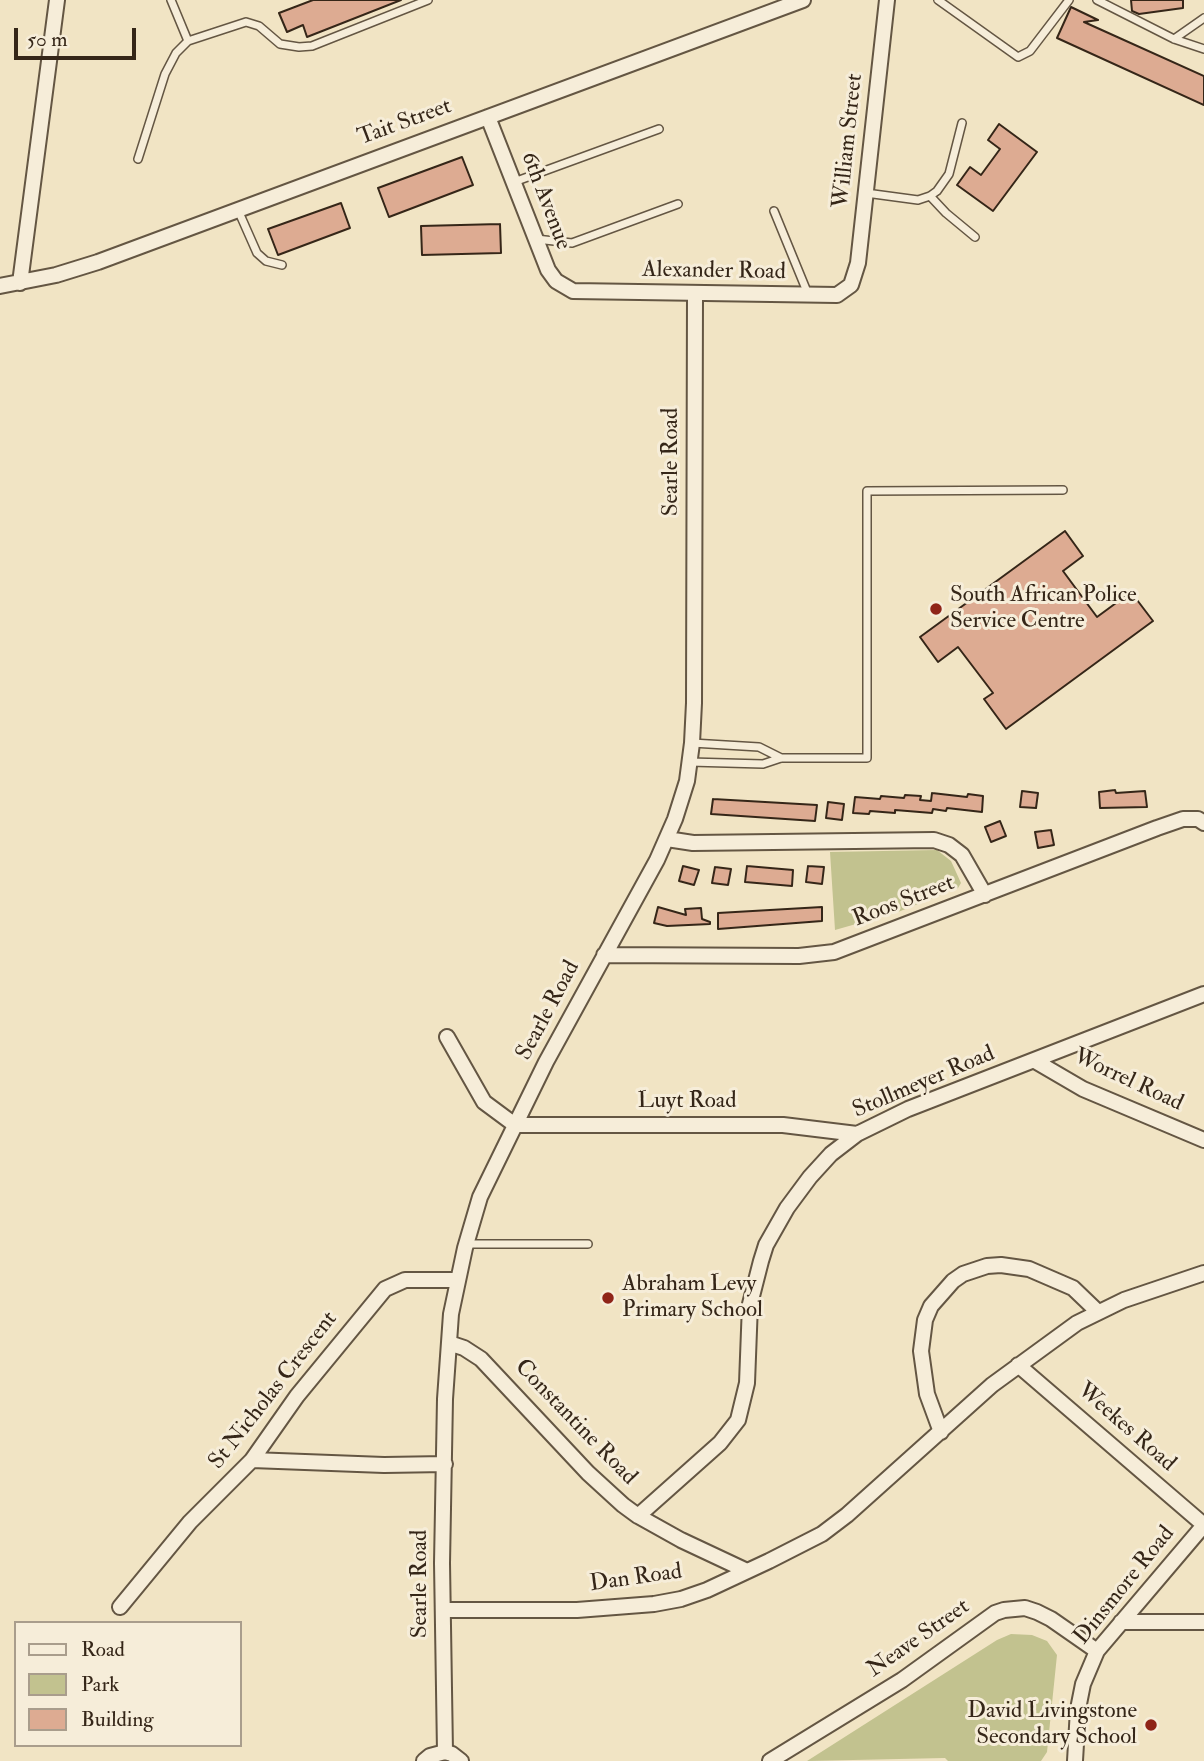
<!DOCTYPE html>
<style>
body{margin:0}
#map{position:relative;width:1204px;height:1761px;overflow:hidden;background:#f1e4c4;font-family:"IM FELL Double Pica",serif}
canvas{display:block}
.legend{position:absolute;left:14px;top:1621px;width:228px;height:126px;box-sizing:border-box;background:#f6edd9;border:2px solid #a99d8c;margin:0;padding:9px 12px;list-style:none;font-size:21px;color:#352618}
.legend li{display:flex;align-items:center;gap:14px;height:35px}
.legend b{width:35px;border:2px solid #a99d8c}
.scale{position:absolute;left:14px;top:28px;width:122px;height:32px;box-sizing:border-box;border:4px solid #352618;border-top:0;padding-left:9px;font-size:21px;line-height:24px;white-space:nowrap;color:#352618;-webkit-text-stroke:5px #f6edd9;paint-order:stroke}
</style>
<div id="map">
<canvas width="1204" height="1761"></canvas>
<ul class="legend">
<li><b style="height:9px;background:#f6edd9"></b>Road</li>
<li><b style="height:19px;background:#c2c28f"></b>Park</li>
<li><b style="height:19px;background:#ddab92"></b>Building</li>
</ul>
<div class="scale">50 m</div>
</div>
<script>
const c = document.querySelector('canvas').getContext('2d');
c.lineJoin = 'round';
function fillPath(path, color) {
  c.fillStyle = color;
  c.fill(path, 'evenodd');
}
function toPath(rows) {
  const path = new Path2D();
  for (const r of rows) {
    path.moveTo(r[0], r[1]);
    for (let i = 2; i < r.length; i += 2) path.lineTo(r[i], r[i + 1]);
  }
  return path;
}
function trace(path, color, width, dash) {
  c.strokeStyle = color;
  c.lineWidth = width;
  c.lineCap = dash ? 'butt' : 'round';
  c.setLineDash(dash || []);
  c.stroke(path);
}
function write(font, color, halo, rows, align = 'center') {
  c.font = font + ' "IM FELL Double Pica",serif';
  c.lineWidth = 6;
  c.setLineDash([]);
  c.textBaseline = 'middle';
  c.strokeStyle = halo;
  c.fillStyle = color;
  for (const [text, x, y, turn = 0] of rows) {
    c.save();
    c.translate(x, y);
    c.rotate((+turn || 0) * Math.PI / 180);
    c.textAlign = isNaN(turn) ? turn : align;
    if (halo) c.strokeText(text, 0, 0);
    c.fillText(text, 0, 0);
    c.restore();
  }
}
fillPath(toPath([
 [937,850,951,861,961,883,958,888,898,912,835,930,830,852],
 [1011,1634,1032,1635,1047,1641,1057,1655,1047,1752,1041,1761,948,1761,945,1758,807,1761,997,1640]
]), '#c2c28f');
const building = toPath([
 [313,0,401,0,307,37,303,25,287,32,279,13,313,0],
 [1131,0,1183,0,1183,8,1139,14,1132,11,1131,0],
 [1071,7,1098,20,1084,22,1204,76,1204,105,1057,38,1071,7],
 [999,124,1037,152,993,211,957,185,970,167,981,175,1000,149,988,140,999,124],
 [462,157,473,185,389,217,378,188,462,157],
 [341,203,350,228,278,255,268,229,341,203],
 [500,224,501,253,422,255,421,226,500,224],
 [1065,531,1083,556,1063,571,1097,617,1131,592,1153,621,1006,729,984,699,993,693,958,647,938,662,920,637,1065,531],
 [1115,790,1116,793,1145,791,1147,807,1100,808,1099,792,1115,790],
 [1022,791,1038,793,1036,808,1020,807,1022,791],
 [932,793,967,797,968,794,983,796,982,812,947,808,946,811,933,809,932,813,895,810,895,813,870,811,869,814,853,813,855,797,880,799,881,796,904,798,905,795,921,796,920,800,931,801,932,793],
 [713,799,817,805,815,821,711,814,713,799],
 [828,802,844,804,842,820,826,818,828,802],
 [1000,821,1006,836,991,842,985,827,1000,821],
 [1051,830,1054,845,1038,848,1035,832,1051,830],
 [683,866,699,870,694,885,679,881,683,866],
 [747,866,793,870,792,886,745,882,747,866],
 [808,866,824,867,822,884,806,882,808,866],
 [715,867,731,869,728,885,712,883,715,867],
 [658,907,686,915,685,909,701,908,702,919,710,922,710,924,667,926,654,923,658,907],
 [822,907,822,921,718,929,718,913,822,907]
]);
fillPath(building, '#ddab92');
trace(building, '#352618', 2);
const lane = toPath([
 [171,0,188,41],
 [938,0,1018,57,1030,51,1069,0],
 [1097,0,1174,39,1204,49],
 [1174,39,1204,18],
 [138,159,165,74,176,53,188,41,246,22,259,26,280,44,299,47,312,46,428,0],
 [514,182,659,129],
 [866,193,918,200,930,196,937,191,949,174,962,123],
 [930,196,946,213,975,237],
 [238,210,257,253,266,261,282,265],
 [774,211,808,294],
 [536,239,572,243,678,204],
 [692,743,759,747,781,758],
 [690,762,763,764,781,758,867,758,867,491,1063,490],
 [467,1244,588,1244]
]);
const street = toPath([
 [488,117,548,270,556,281,573,291,837,295,851,285,858,263,887,0],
 [20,283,57,0],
 [0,286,56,275,98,262,803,0],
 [667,839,693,843,934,840,949,845,962,855,985,895],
 [604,955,799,956,834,952,1157,828,1183,819,1198,819,1204,823],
 [447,1037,484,1102,515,1125,783,1125,857,1134],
 [1035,1061,1083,1089,1204,1140],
 [449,1343,464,1348,481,1359,588,1473,623,1505,638,1516,681,1540,747,1571],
 [1018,1365,1204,1525],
 [941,1432,927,1394,921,1351,925,1320,931,1306,953,1281,963,1274,987,1266,1001,1265,1029,1269,1073,1288,1098,1312],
 [252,1460,384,1465,445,1464],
 [638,1516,720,1443,738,1420,747,1383,750,1304,761,1261,766,1245,787,1208,810,1177,831,1154,857,1134,908,1109,1204,994],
 [120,1607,190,1522,252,1460,297,1396,385,1289,405,1280,458,1280],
 [444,1610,577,1610,654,1604,681,1599,707,1590,769,1561,822,1534,847,1515,992,1385,1077,1323,1124,1300,1204,1273],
 [1121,1622,1204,1622],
 [445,1752,442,1563,445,1399,451,1314,465,1248,480,1197,546,1062,657,860,675,819,687,781,692,743,694,703,695,295],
 [424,1761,430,1756,445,1752,452,1754,461,1761],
 [770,1761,902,1680,995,1613,1004,1610,1025,1608,1037,1612,1051,1619,1097,1651],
 [1075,1761,1078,1709,1083,1684,1097,1651,1204,1525]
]);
trace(lane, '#645643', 10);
trace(street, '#645643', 18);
trace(lane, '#f6edd9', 7);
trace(street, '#f6edd9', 14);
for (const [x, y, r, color] of [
 [936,609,7,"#8f2418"],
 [608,1298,7,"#8f2418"],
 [1151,1725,7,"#8f2418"]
]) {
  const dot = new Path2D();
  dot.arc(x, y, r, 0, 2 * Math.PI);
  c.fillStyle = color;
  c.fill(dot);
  trace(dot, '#f6edd9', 2.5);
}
write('23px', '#352618', '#f6edd9', [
 ["Tait Street",405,123,-20],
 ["William Street",849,141,-84],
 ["6th Avenue",545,201,69],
 ["Alexander Road",714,272,1],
 ["Searle Road",672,462,-90],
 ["Roos Street",904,902,-21],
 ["Searle Road",549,1011,-62],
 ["Worrel Road",1128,1081,25],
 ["Stollmeyer Road",924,1083,-23],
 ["Luyt Road",687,1102],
 ["St Nicholas Crescent",274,1391,-52],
 ["Constantine Road",575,1423,46],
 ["Weekes Road",1126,1428,41],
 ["Dan Road",636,1579,-8],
 ["Searle Road",421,1584,-90],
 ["Dinsmore Road",1125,1586,-51],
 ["Neave Street",919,1639,-35]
]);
write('23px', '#352618', '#f6edd9', [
 ["South African Police",950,596],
 ["Service Centre",950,622],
 ["Abraham Levy",622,1285],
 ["Primary School",622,1311],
 ["David Livingstone",1137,1712,"right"],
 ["Secondary School",1137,1738,"right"]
], 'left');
</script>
